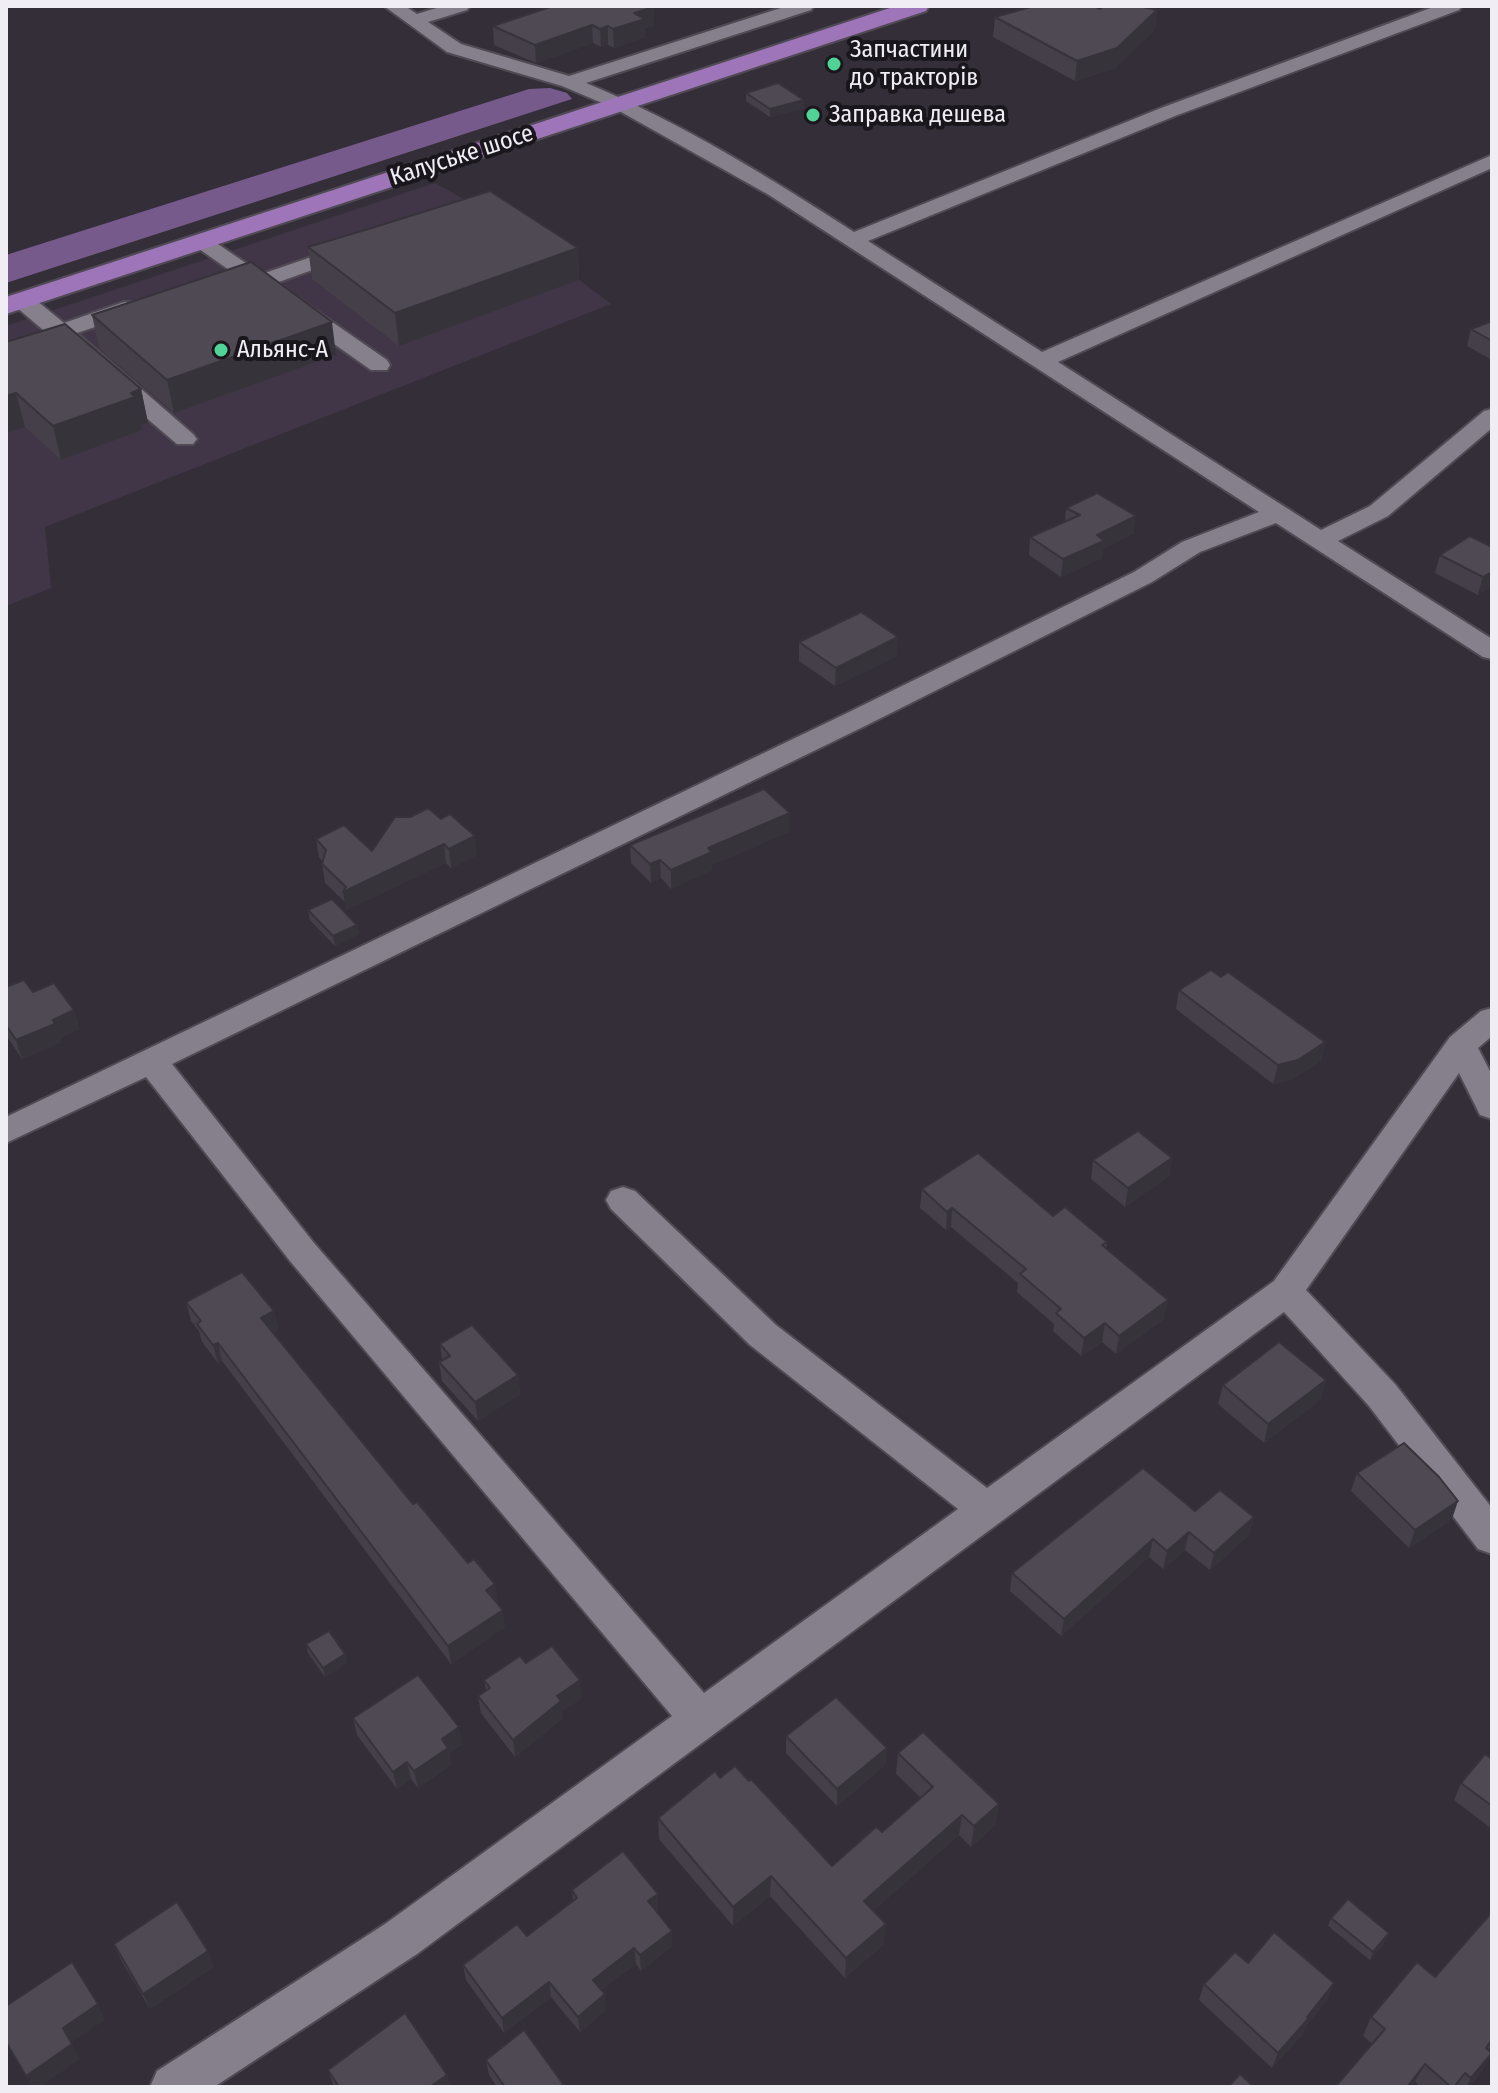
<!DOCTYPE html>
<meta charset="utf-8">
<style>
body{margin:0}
#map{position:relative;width:1498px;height:2093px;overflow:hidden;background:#342e39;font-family:"Fira Sans Condensed",sans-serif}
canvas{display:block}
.frame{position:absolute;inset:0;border:8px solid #f1edf4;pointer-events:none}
</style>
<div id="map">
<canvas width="1498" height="2093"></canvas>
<div class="frame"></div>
</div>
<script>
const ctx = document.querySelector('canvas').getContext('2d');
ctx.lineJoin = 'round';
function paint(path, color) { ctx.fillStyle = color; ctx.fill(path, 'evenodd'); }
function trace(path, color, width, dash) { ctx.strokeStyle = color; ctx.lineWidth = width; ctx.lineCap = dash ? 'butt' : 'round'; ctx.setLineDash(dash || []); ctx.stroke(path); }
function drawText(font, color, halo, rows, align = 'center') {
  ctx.font = font + ' "Fira Sans Condensed",sans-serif'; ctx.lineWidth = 8; ctx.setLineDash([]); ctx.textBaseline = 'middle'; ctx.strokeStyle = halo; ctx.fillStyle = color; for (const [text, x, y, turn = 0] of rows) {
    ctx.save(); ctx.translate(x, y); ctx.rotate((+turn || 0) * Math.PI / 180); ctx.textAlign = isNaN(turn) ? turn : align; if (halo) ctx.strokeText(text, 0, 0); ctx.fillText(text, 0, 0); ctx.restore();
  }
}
paint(new Path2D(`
 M435,183l66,37 110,84 -566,223 6,61 -45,18v-280z`), '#403647');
paint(new Path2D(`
 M550,88l17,5 5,6 -566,184v-28l523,-166z`), '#765a8b');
const minor = new Path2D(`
 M384,6h21l12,8 26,-8h27l-3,4 -39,12 33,22 108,32 218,-70h27l-3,4 -225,73c94,39 183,94 268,149l307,-124 275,-102h26l-3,4 -284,106 -307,125 174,111 450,-197v13l-434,194 263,168 49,-24 114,-95 8,-2v19l-104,88 -50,25 154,98v20l-9,-2 -207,-134 -76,29 -48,30 -287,144 -693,338 142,179 390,450 254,-184 -208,-164 -139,-136 -5,-9 5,-9 12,-4 12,4 141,134 211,163 287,-207 176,-244 31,-26 11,-3v28l-14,12 14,27v44l-12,-4 -21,-42 -153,217 89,94 97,124v46l-14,-5 -109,-143 -85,-94 -867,642 -203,133h-64l7,-16 228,-147 287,-208 -382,-455 -144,-184 -140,66v-26l839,-403 289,-142 48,-30 77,-30 -490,-317 -155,-87 -52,-22 -115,-34z
 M202,236l7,2 53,36 81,-28h14l4,4 -4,4 -81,29 111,77 3,5 -3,5h-16l-176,-124 -4,-4 4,-4z
 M23,294l8,2 33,27 60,-21h16l3,5 -3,5 -63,21 116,101 4,5 -4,5h-16l-162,-138 -3,-5z`);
const major = new Path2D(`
 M896,6h33l-3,5 -920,303v-17z`);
trace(minor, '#4f4a53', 4);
trace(major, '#4f4a53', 4);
paint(minor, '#867f8c');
paint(major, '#9d75b8');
paint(new Path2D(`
 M550,6h101l3,1v19l-9,2v9l-31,11 -6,-3 -7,2 -8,-4 -57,20 -42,-18 -1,-19 58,-19z
 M1100,9l57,1 -2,19 -40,39 -40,13 -82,-44 2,-20z
 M746,93l58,7v8l-34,9 -24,-16z
 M308,247l270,1 1,32 -180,66 -87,-67z
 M92,315l244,40 -162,58 -75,-65z
 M1492,321v39l-25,-14 4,-17z
 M6,342l135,47 7,34 -7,2 1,5 -81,30 -36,-33 -19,6z
 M1066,508l68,25 -31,16 -1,9 -41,19 -32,-22 1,-18 35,-15z
 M1492,547l-14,48 -43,-22 5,-18z
 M799,642l98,14 -62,30 -36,-25z
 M395,817l82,38 -26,13 -5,-5 -100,47 -1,-8 -20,-19 -3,-19 1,-2 -4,-5 -3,-18 56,12z
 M789,832l-77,33v5l-41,19 -10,-11 -10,5 -20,-20 -1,-18z
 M308,910l49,15 2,9 -24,12 -25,-26z
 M6,987l27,5 41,18 5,19 -19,9 1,4 -39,17 -16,-24z
 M1179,990l146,52 -4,19 -28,18 -20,5 -97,-75z
 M1172,1158l-3,18 -44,31 -34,-28 2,-19z
 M922,1189l185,53 -1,7 58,70 -48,35 -14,-12 -21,14 -28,-25 1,-7 -37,-32 1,-9 -67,-56 -5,3 -26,-22z
 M186,1302l88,9 4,18 -5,3 140,172 85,98 -1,1 8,24 -54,37 -229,-303 -4,2 -16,-21 -3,-11 -8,-10z
 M440,1344l78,31 2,19 -42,27 -36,-40 -3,-19 3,-2z
 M1223,1385l98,14 -57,44 -46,-39z
 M1357,1473l95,46 -43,29 -58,-57z
 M1195,1511l59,6 -5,18 -39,35 -25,-20 -22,19 -14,-12 -88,79 -51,-45 2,-18z
 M306,1644l39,10 2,9 -22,14 -17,-24z
 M484,1680l98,18 -20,13 1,7 -48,39 -34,-44 -3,-17 8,-5z
 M353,1718l109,26 -13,9 2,12 -33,23 -7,-9 -14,10 -40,-54z
 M786,1736l101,12 -2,17 -48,41 -51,-53z
 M898,1753l98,71 -25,23 -12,-12 -86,76 11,33 -39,34 -75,-82 -37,30 -74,-87 -1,-21 62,-40 29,3 83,85 50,-34 39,-34 -25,-24z
 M1492,1759v70l-38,-29 7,-17z
 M572,1890l86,4v16l-2,2 16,19v15l-31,25 -5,-7 -35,26 5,20 -26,22 -29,-35 -47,36 -38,-53 -3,-15 64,-29 46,-35z
 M1492,1912v133l-4,5 -6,21 -14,16h-47l-58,-51 8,-19 64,-40z
 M1331,1918l58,15 -3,8 -16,19 -42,-34z
 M114,1944l100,23 -64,42 -29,-49z
 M1248,1963l80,36 -23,28 -3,8 -30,33 -73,-68 5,-16z
 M486,2060l78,27h-67l-8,-12z
 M328,2070l119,5 2,12h-115z`), '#443f48');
paint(new Path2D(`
 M654,7v19l-9,2v9l-31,11 -1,-19 21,-16z
 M1157,10l-2,19 -40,39 -40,13 2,-20z
 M592,25l1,18 -57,20 -1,-18z
 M608,26v19l-7,2 -1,-18z
 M804,100v8l-34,9v-8z
 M578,248l1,32 -180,66 -4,-33z
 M332,322l4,33 -162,58 -7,-33z
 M141,389l7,34 -7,2 1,5 -81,30 -8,-34z
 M16,393l9,34 -19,6v-37z
 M1136,516l-2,17 -31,16 -1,9 -41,19 2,-18 34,-24z
 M1492,572v15l-14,8 5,-18z
 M898,637l-1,19 -62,30 1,-18z
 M790,813l-1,19 -77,33v5l-41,19v-19l37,-22z
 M475,836l2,19 -26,13 -2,-19z
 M444,844l2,19 -100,47 -3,-18z
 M660,860l1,18 -10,5 -1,-19z
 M357,925l2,9 -24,12 -2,-10z
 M74,1010l5,19 -19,9 1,4 -39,17 -6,-19 37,-20z
 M1325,1042l-4,19 -28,18 -20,5 5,-19z
 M1172,1158l-3,18 -44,31 3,-19z
 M952,1208l-1,19 -5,3 1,-18z
 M1168,1300l-4,19 -48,35 3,-18z
 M274,1311l4,18 -13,7 -4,-18z
 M1105,1323l-3,19 -21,14 3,-18z
 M218,1343l4,18 -4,2 -5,-18z
 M518,1375l2,19 -42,27 -3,-19z
 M1326,1380l-5,19 -57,44 4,-19z
 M1458,1501l-6,18 -43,29 6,-18z
 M1254,1517l-5,18 -39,35 4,-17z
 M1189,1532l-4,18 -22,19 4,-18z
 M1153,1539l-4,18 -88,79 3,-17z
 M495,1584l3,18 -9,6 -3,-18z
 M503,1610l2,17 -54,37 -3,-18z
 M345,1654l2,9 -22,14 -2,-9z
 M580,1680l2,18 -20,13 1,7 -48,39 -2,-17 44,-44z
 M459,1727l3,17 -13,9 2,12 -33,23 -4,-17 28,-32z
 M887,1748l-2,17 -48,41v-17z
 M407,1762l4,17 -14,10 -4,-17z
 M999,1804l-3,20 -25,23 3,-21z
 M962,1815l-3,20 -97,86 2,-20z
 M771,1876l-1,20 -37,30v-19z
 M658,1894v16l-9,7 -1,-16z
 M886,1924l-2,20 -39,34 1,-20z
 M672,1931v15l-31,25 -1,-16z
 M1389,1933l-3,8 -16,19 3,-8z
 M634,1948l2,16 -42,32 -1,-16z
 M208,1951l6,16 -64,42 -7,-15z
 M549,1982l2,15 -47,36 -2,-15z
 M1334,1983l-6,16 -23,28 -3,8 -30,33 6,-15z
 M605,1994l1,16 -26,22 -2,-15z
 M98,2004l7,16 -35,23 -7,-15z
 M72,2044l8,15 -40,28h-8l-6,-11z
 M1492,2053l-10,18 -14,16h-2l5,-9z
 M1425,2064l-13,23h-5z
 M447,2075l2,12h-19z`), '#37333b');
const building = new Path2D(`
 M553,6h98l3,1 -20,6 11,6 -32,10 -5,-3 -8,3 -8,-4 -57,20 -42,-19z
 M1034,6h60l6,3 4,-3h35l18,4 -40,38 -40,13 -82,-44z
 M778,83l26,17 -34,9 -24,-16z
 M490,191l88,57 -183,65 -87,-66 67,-20z
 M251,262l81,60 -165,58 -75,-65z
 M1492,321v20l-21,-12z
 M65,324l76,65 -10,4 4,4 -82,29 -37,-33 -10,3v-54z
 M1097,493l39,23 -39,19 7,6 -41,18 -33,-22 50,-22 -14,-7z
 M1470,536l22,11v25l-9,5 -43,-22z
 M861,612l37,25 -62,31 -37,-26z
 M764,789l26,24 -82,35 4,4 -41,18 -11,-10 -10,4 -20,-19z
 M428,808l13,11 9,-5 25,22 -26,13 -5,-5 -101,48 3,-5 -24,-23 4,-14 -10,-11 28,-14 28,26 23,-34h15z
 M332,899l25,26 -24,11 -25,-26z
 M1211,970l10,7 7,-5 97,70 -27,18 -20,5 -99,-75z
 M24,980l9,12 21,-9 20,27 -21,10 2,4 -39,16 -10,-15v-38z
 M1138,1131l34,27 -44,30 -35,-28z
 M978,1153l75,63 12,-9 42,35 -5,3 66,55 -49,36 -14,-13 -21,15 -28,-25 5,-4 -41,-35 6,-5 -74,-61 -5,4 -25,-23z
 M242,1272l32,39 -13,7 152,186 4,-2 51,61 6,-4 21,25 -9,6 17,20 -55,36 -230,-303 -5,2 -16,-21 4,-3 -15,-19z
 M472,1325l46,50 -43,27 -36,-40 11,-6 -10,-12z
 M1279,1342l47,38 -58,44 -45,-39z
 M1404,1443l35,34 19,24 -43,29 -58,-57z
 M1143,1468l52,43 25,-21 34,27 -40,36 -25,-21 -22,19 -14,-12 -89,80 -52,-46z
 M329,1631l16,23 -22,14 -17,-24z
 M552,1646l28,34 -23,16 4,5 -48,39 -35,-44 12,-8 -6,-8 36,-24 6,7z
 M418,1675l41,52 -17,12 6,9 -34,23 -7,-9 -14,10 -40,-54z
 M836,1697l51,51 -50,41 -51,-53z
 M923,1732l76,72 -25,22 -12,-11 -98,86 22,23 -40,34 -75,-82 -38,31 -75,-89 57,-47 5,7 15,-12 14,15 2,-2 81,87 44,-39 6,5 51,-45 -35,-34z
 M1485,1754l7,5v47l-31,-23z
 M623,1851l35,43 -10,7 24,30 -32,24 -6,-7 -41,32 12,14 -27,23 -29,-35 -47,36 -39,-53 54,-41 10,12 50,-38 -5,-8z
 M1348,1899l41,34 -16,19 -42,-34z
 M177,1902l31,49 -65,43 -29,-50z
 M1492,1912v128l-6,8 6,5 -21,25 -6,-5 -11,14h-3l-26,-23 -18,23h-72l50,-58 -14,-12 46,-55 18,15z
 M1274,1932l60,51 -27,34 1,2 -30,34 -74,-69 31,-32 13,11z
 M72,1962l26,42 -35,24 9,16 -46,32 -20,-34v-36z
 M405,2013l42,62 -17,12h-91l-11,-17z
 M524,2030l39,54 -4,3h-54l-19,-27z
 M1240,2074l14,13h-26z`);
paint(building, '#4f4954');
trace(building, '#37333b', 2);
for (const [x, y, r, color] of [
 [834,64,8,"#51d398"],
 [813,115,8,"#51d398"],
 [221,350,8,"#51d398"]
]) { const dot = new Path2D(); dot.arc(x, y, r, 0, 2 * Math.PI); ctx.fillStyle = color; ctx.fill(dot); trace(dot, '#1a171c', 3); }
drawText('24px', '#f1edf4', '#1a171c', [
 ["Запчастини",850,50],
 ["до тракторів",850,78],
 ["Заправка дешева",829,115],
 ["Альянс-А",237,350]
], 'left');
drawText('24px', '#f1edf4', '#1a171c', [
 ["Калуське шосе",462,156,-18]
]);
</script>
